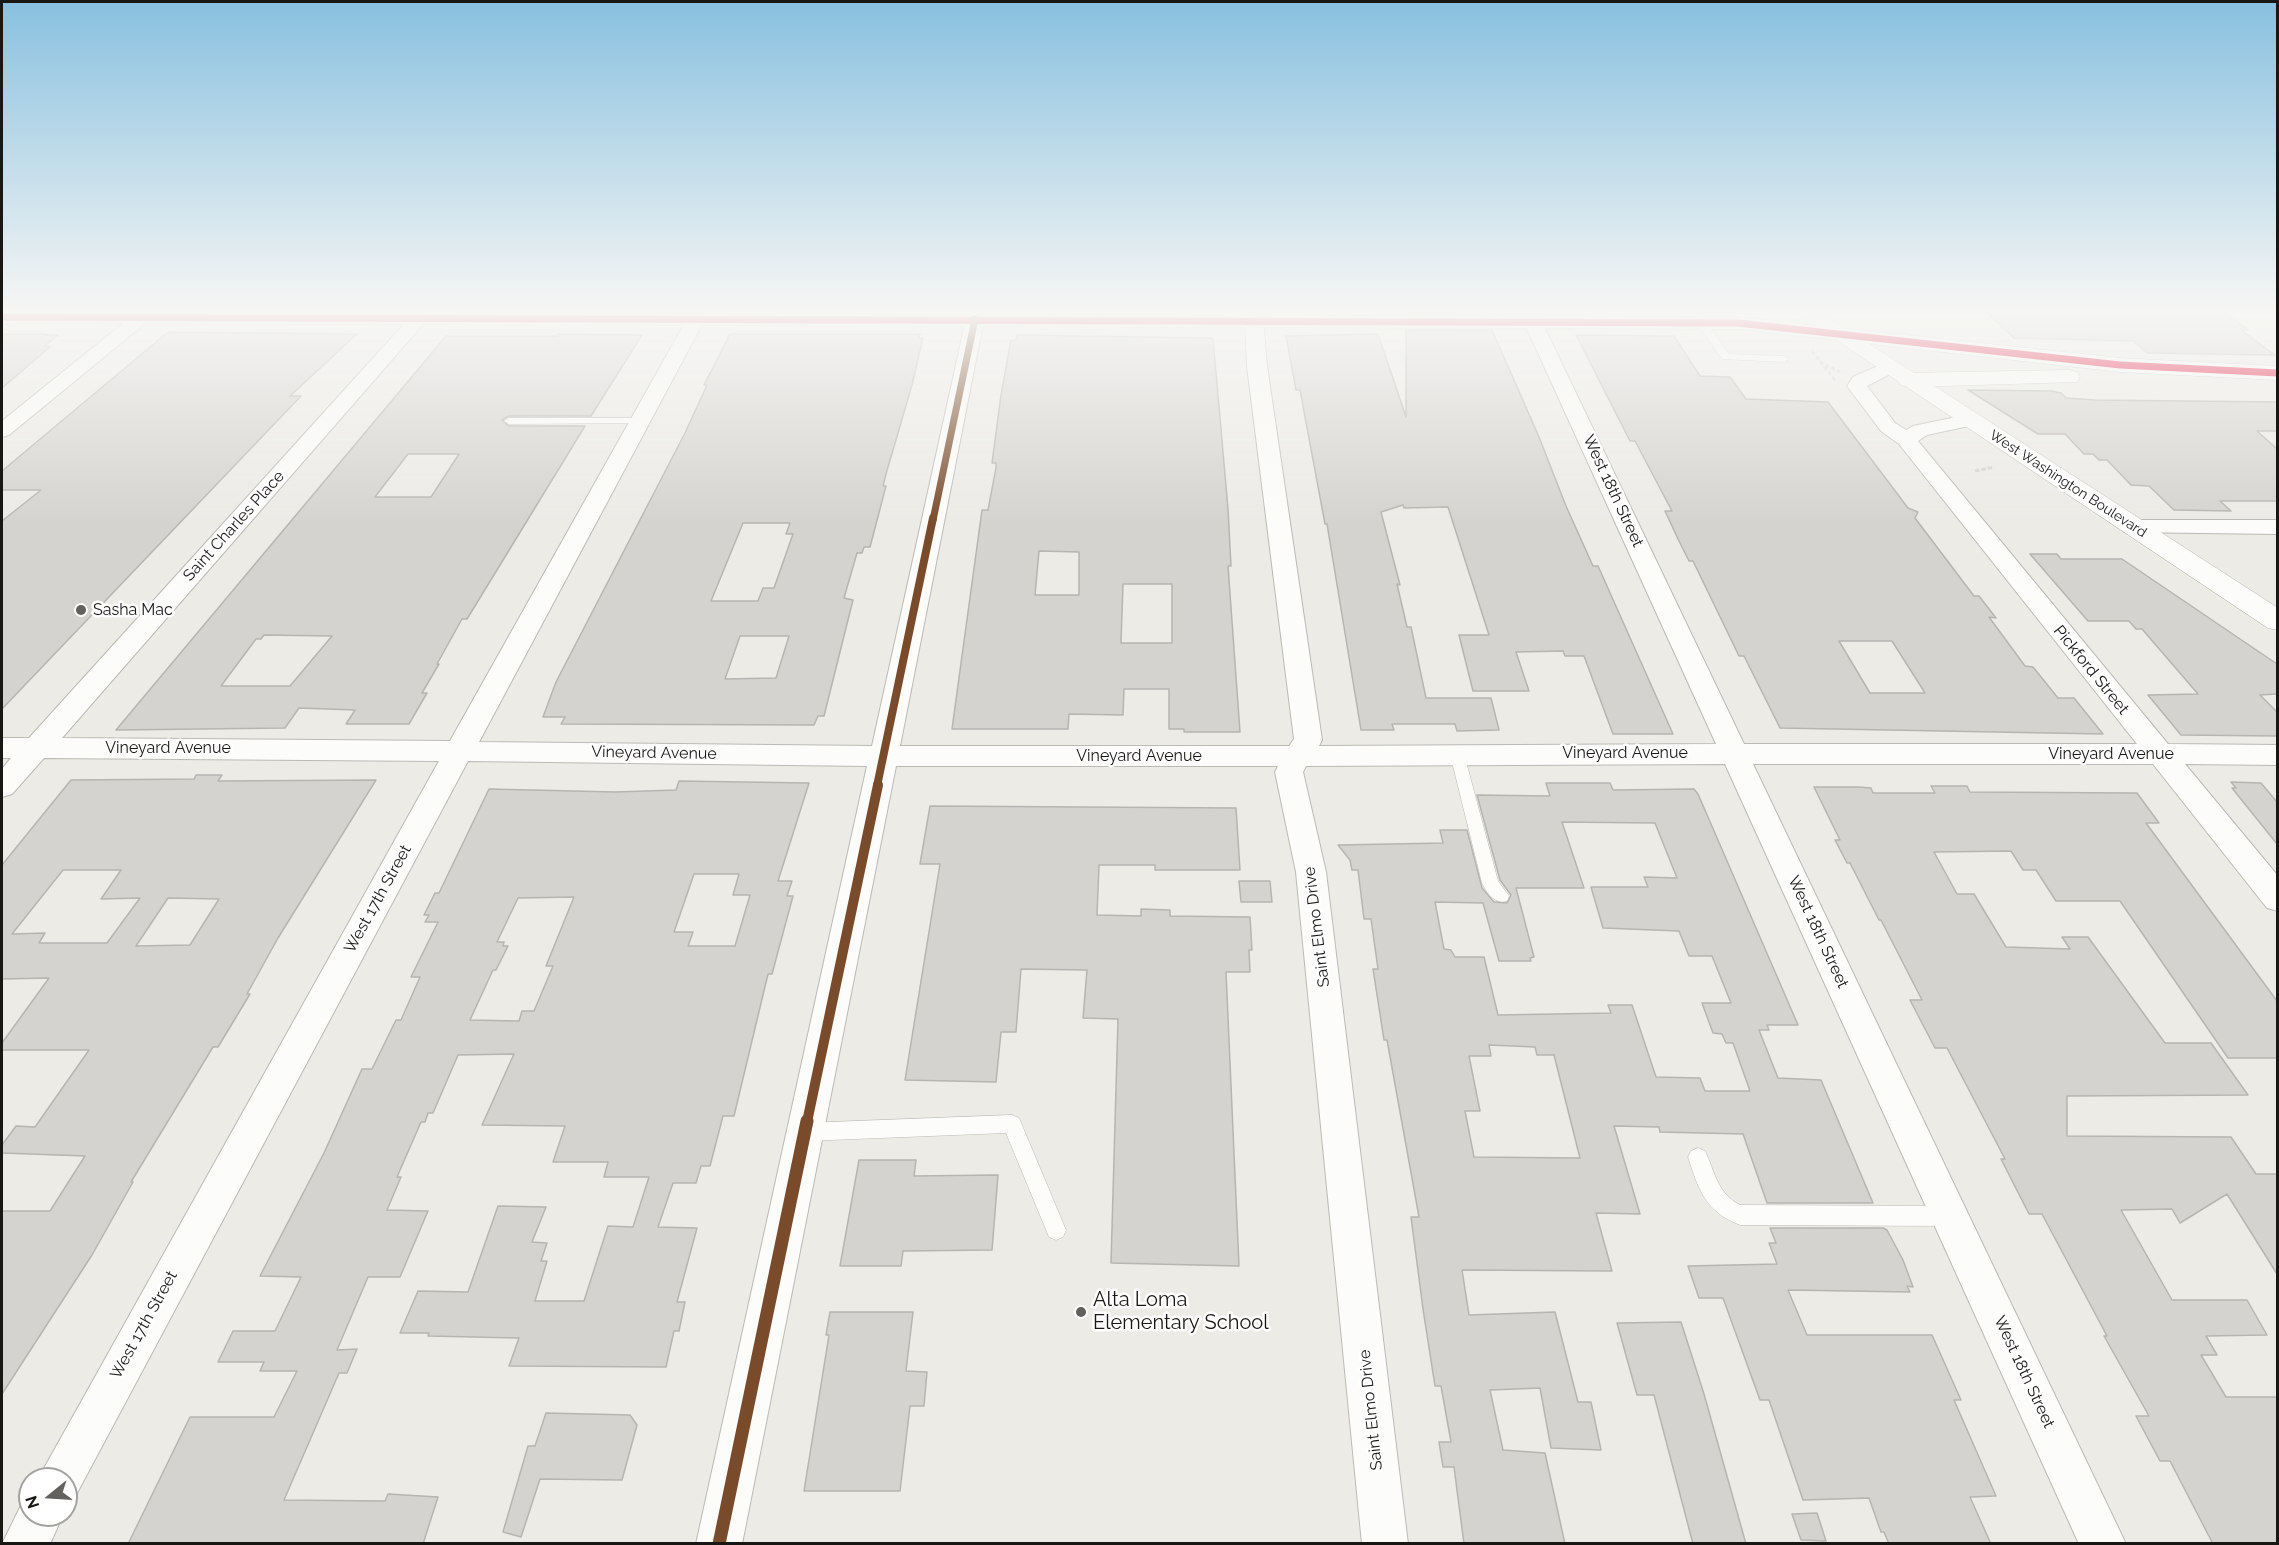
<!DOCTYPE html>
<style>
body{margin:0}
#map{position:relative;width:2279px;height:1545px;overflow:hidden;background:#ecebe6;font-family:Raleway,sans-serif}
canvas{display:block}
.frame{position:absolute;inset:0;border:3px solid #181713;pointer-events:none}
.north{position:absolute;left:18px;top:1467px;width:60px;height:60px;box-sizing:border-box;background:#fff;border:2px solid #a3a2a1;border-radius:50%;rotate:252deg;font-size:16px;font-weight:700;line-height:24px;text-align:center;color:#181713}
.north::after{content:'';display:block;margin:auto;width:21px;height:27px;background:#62615d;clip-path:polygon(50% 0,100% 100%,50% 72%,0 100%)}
</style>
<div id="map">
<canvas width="2279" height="1545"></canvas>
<div class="frame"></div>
<div class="north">N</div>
</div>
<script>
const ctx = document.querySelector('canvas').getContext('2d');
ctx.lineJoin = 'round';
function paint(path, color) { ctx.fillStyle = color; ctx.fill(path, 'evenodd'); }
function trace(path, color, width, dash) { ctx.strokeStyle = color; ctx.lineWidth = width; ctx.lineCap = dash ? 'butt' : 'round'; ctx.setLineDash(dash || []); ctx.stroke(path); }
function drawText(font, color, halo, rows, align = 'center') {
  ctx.font = font + ' Raleway,sans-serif'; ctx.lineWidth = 5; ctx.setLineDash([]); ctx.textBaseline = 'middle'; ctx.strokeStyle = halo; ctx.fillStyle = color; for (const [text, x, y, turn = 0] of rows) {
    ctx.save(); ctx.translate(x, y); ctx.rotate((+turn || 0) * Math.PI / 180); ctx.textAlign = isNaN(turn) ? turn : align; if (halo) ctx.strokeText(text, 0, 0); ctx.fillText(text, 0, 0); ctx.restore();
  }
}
const building = new Path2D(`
 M1406,307h76l3,7h-79z
 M1981,307h238l29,23h-7l34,25 -127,-2 -15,-12 -119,-3z
 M1406,330h86l47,107 27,69 27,60h5l75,168h-60l-29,-78h-19l-2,-5 -47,1 13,39h-56l-14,-56h30l-41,-128 -44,1 -1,-3 -22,7 19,73 -3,-1 10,43h4l15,71h65l8,32 -42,1 -2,-7h-63l2,6h-33l-34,-206h-2l-25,-134h-4l-10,-54 92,-2 28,83z
 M168,332l189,2 -67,62h11l-299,313v-188l39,-31h-39v-19z
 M2,334h44l-2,1h14l-13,11 5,1 -48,41z
 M559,334l83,1 -51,81h-82l-7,4 7,6h76l-118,193h-5l-25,45h2l-17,29h5l-18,31h-63l9,-14 -56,-2 -14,20 -169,2 330,-394h111zM408,454h51l-28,43h-56zM264,635l68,1 -42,50h-69l35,-47h5z
 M730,334h190l-1,4h4l-11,47 -26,89 -3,12h3l-16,61h-6l-2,6h-5l-13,45 9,2 -29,116h-6l-4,9 -253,-1 4,-7h-22l13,-35 129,-249 22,-48h-3zM743,523h47l-4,11h7l-19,54h-11l-5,13h-47zM740,636h49l-13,42 -51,1z
 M1017,335l196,3 15,171 3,57h-3l12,166h-56v-3h-15v-40h-45l-1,26 -54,-1 -1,15h-116l30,-219h6l8,-42v-5h-4l9,-68 10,-55h5zM1039,551l40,1v43h-44zM1123,584h49v59h-51z
 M1576,335l98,1 26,40 30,1 16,22 82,3 80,106 10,4 -3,6 59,78h5l17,22 -7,-1 36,49 8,1 25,31h16l29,36 -323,-6 -36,-72h-5l-46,-95h-4l-11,-22 -13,-28h7l-37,-70h-5zM1839,641h53l33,52h-55z
 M1968,390l84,1 9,2 5,5 29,2 182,2v29h-20l20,18v52h-57l11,10 -57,-1 -25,-24 -18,-1 -24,-25h-8l-6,-6h-9l-19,-20h-27z
 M2030,554h27l4,5h61l155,105v30l-17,1 17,17v24l-96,-1 -33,-40 50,-1 -56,-65h-6l-7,-8h-41z
 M196,775h26l-4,6 158,-1 -98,158 -31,56h3l-32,53h-5l-82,135h2l-41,73 -90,139v-183h48l35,-55 -83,-3v-8l14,-19 19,1 54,-77h-87v-7l47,-65 -47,1v-114l69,-85 123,-1zM63,870h58l-20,29 39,-1 -33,45h-68l6,-10 -33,1zM168,898l51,1 -29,46 -54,1z
 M679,781l130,2 -31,98h14l-5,15h6l-21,78h-4l-34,142h-11l-13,50h-9l-5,17h-23l-15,44 39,1 -20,74h8l-6,29h-5l-8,36 -157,-1 10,-28 -91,-2 1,-3h-29l18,-42 50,1 30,-86 48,1 -14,35 15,1 -6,18h6l-12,40h49l24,-75 25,1 16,-50h-45l4,-15h-55l12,-36 -83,-1 32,-71 -56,1 -25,58h-5l-3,9h-4l-24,55h4l-14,33 41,1 -28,66h-32l-31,73 20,-1 -10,24h-8l-55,127 101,1 3,-7 50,3 -15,47h-295l62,-127h84l23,-46h-37l4,-9h-46l15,-31h42l26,-54 -41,-1 64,-123 38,-84h10l24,-49h5l19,-43h-9l27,-55h-13l4,-7h-5l11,-22h4l50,-104 126,3 61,-2zM694,874h45l-6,21h17l-15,51h-47l5,-14h-19zM574,897l-28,69h7l-19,45h-12l-3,10 -49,-1 23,-50h3l12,-24h-5l1,-4h-7l21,-44z
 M2231,782l30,1 16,19v42l-45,-56h4z
 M1546,783h64l3,7 81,-1 4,5 100,231h-31l2,5h-10l19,48 43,2 52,123h-106l-24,-69 -83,-2 -1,-5 -45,-1 26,88 -44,-1 16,58 -150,-1 7,45 86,-3 23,90h13l10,48 -50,-2 -11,-60 -50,2 13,60 42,3 20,91h-101l-10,-77h-11l-4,-25h12l-10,-56h-6l-12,-77 -12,-92h8l-32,-177h-3l-11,-71h5l-7,-50h-7l-6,-49h-6l-2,-10 -12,-15 105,-2 -3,-13h27l15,58 12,14 13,1 4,-8 -11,-15 -23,-85 73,1zM1562,822l93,1 22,55 -33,-1 4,10h-57l12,41 76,3 10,25h23l19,47h-29l11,30 9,1 4,9h7l17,48h-45l-5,-13 -44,-1 -24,-72h-24l3,8 -113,2 -14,-58h-29l-4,-7 -7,-1 -9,-47 48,1 16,58h32l-1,-3 4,-1 -18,-69h68zM1489,1045l46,2 2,8h17l26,103 -106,-1 -9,-46h15l-11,-55h22z
 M1931,786h36l3,6 167,1 22,30h-13l131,178v57h-49l-108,-157h-64l-20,-31h-13l-12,-19 -77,1 23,42h17l32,53 64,2 -8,-12h26l77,106h46l37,52 -181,1v40l164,1 25,37h21v100l-50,-80 -47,29 -8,-14 -51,1 51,90h75l20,35 -61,1 11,19h-16l25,42h51v147h-64l-43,-83h-10l-24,-45h13l-45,-80h3l-65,-122h-13l-28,-55h4l-58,-111h-12l-25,-48h12l-41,-80h-2l-29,-57h-3l-12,-23h5l-26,-53h44l13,1 2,5h62z
 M930,806l306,2 4,62h-85v-5h-56l-2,50 44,1v-7l29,1v6l80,1 2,33h-3l1,22h-24l13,294 -128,-3 7,-244 -35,-1 4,-48 -66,-1 -5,63h-15l-5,50 -91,-2 35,-216h-20z
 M1239,881h31l2,21h-31z
 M859,1160h57l-2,16 84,-1 -6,75 -89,1 -2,15h-61z
 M1770,1228h113l4,2 16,30 10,27 -6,-1 3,6 -122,-2 19,45h125l29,65h-7l42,96 -26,1 21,47h-102l-5,-12h-3l-12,-34 -66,2 -34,-100h-9l-37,-102h-24l-11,-32 89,-2 -8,-21h7z
 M830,1312h83l-7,59 21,1 -3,34h-14l-10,85h-96l25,-156h-3z
 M1681,1322l23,72 42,150h-53l-39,-149h-17l-20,-72z
 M546,1413l84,2 7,10 -15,55 -82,-1 -19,58 -18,-5 25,-86h7z
 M1817,1513l9,28 -25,-1 -9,-26z`);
paint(building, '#d5d3cf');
trace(building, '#b6b5b1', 1.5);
const service = new Path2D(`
 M1016,307h10l-4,14 -8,-2z
 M1698,320h6l25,34 55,2 5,3 -5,3 -62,-3 -26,-37z
 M639,418l5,3 -1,2 -134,1 -5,-3 5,-3z
 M1457,749l7,5 34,127 11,15 -2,5c-12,4 -20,-8 -25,-18l-32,-129z
 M1012,1115l7,3 47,112 -3,7 -7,3 -7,-3 -43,-104 -201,8 -7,-3 -3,-6 3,-6 7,-3z
 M1698,1148l7,3c10,21 12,42 35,54l211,1 7,3 3,7 -3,7 -7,3 -211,-1c-35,-14 -41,-34 -52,-68l3,-6z`);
const minor = new Path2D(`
 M142,312l6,1 3,4 -3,4 -139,114 -7,2v-16l134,-108z
 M419,312l6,2 3,4 -3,4 -363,416 388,3 237,-422 9,-6 9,6 -226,423 393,4 94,-427 9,-6 9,6 -84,427h389l5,-7 -47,-373 -2,-46 9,-6 9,6 4,46 55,374 -3,6 397,-2 -193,-424 9,-6 9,6 203,424h393l-238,-300 -18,-13 -34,-45 6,-9 36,-16 10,6 -3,4 -29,15 28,37 11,7 7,-4 58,-12 7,2 3,4 -3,4 -51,11 -9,6 250,303 110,1v20l-93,-1 93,112v35l-11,-3 -114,-144h-400l373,780h-47l-354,-780 -419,2 -3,6 23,100 82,672h-46l-66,-672 -21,-100 3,-6h-382l-154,778h-46l171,-778 -399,-5 -392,734 -10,4v-20h-28l401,-718 -395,-3 -32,36 -10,3v-28l9,-11h-9v-20h27l384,-424z
 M2132,520h146v14l-154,-2 -4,-5 4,-5z
 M30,1497v18h33l-13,29h-48l22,-45z`);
const tertiary = new Path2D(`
 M2,311l1736,6 382,41 158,8v14l-158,-8 -382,-43 -1736,-6z
 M2069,370l8,2 3,5 -3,5 -168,5 -8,-2 -3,-5 3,-5 8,-2z`);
const secondary = new Path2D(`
 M1787,307h25l466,301v22l-10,-2z`);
trace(service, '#bcbab6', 1);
trace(minor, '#bcbab6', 2);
trace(tertiary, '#bcbab6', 1);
trace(secondary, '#bcbab6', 1);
trace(new Path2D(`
 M1812,351l23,29
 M1825,365l15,7
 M1975,471l19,-4`), '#d2d2d1', 3, [4.5, 2]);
paint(service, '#fcfcfb');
paint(minor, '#fcfcfb');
paint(tertiary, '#fcfcfb');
paint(secondary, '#fcfcfb');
trace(new Path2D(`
 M2,317l1736,6 382,42 158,8`), '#e4002b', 7);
trace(new Path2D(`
 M933,520l42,-201`), '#7a4b2a', 7);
trace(new Path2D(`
 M877,786l56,-268`), '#7a4b2a', 8);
trace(new Path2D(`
 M807,1122l71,-337`), '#7a4b2a', 10);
trace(new Path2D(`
 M719,1544l88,-423`), '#7a4b2a', 13);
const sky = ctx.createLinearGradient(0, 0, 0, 524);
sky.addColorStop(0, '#88c0df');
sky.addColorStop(0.59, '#f6f6f4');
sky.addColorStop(1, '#f6f6f400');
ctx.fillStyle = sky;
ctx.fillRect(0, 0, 2279, 524);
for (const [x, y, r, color] of [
 [81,610,6,"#62615d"],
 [1081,1312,6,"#62615d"]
]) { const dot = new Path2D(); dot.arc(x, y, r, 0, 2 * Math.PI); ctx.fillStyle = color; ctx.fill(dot); trace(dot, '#fff', 2); }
drawText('14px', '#181713', '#fff', [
 ["West Washington Boulevard",2068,484,33]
]);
drawText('16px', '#181713', '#fff', [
 ["West 18th Street",1613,491,65],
 ["Saint Charles Place",234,526,-48],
 ["Pickford Street",2091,670,51],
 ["Vineyard Avenue",168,748],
 ["Vineyard Avenue",654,753,1],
 ["Vineyard Avenue",1625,753],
 ["Vineyard Avenue",2111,754],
 ["Vineyard Avenue",1139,756],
 ["West 17th Street",378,899,-61],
 ["Saint Elmo Drive",1317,927,-97],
 ["West 18th Street",1818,932,65],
 ["West 17th Street",144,1325,-61],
 ["West 18th Street",2024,1372,65],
 ["Saint Elmo Drive",1371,1410,-96]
]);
drawText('16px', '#181713', '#fff', [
 ["Sasha Mac",93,610]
], 'left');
drawText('20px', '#181713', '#fff', [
 ["Alta Loma",1093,1300],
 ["Elementary School",1093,1323]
], 'left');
</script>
